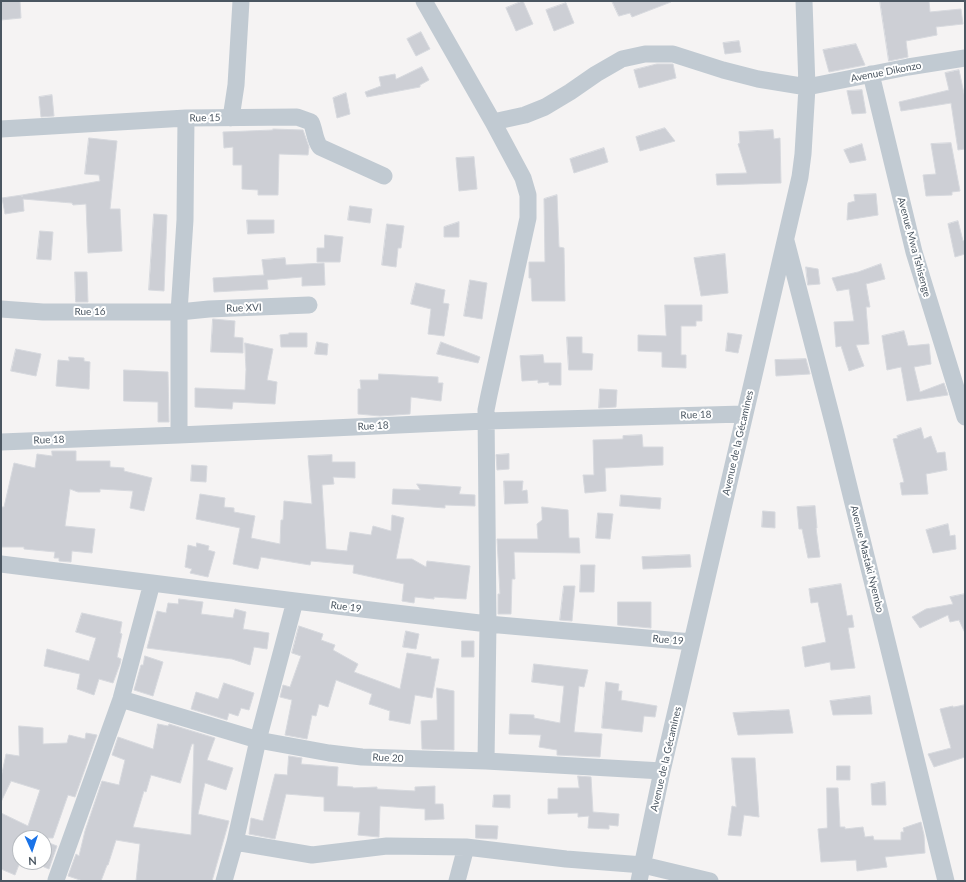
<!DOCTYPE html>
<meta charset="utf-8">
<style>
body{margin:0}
#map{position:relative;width:966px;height:882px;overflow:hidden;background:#f5f3f3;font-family:Lato,sans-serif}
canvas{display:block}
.frame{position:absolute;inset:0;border:2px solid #4a5661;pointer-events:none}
.north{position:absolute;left:12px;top:830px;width:40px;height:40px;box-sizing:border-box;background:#fff;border:1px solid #b7bbc0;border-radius:50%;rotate:177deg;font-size:11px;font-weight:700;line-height:16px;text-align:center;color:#4a5661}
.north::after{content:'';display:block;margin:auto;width:14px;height:18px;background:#1a73e8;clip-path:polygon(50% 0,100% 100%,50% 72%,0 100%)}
</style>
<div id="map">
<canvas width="966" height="882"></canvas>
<div class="frame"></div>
<div class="north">N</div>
</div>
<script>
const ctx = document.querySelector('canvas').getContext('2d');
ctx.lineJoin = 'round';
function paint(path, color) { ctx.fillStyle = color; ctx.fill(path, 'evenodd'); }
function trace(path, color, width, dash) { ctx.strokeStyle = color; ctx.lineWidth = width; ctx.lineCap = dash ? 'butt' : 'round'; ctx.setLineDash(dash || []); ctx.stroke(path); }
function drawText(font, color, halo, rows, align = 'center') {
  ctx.font = font + ' Lato,sans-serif'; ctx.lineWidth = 4; ctx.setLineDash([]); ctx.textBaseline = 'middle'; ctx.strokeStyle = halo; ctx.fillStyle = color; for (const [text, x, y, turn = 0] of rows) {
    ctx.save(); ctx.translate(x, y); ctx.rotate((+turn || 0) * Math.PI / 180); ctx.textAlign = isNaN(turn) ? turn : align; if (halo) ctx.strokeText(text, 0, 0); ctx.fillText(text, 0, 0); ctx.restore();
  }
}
const building = new Path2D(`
 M1,1h19l1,17 -20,2z
 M523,1l10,23 -17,7 -10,-23z
 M612,1h59v1l-39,15 -2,-4 -11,3z
 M880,1h49l1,11 31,-3 2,15 -27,3 1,8 -31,6 2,16 -19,4z
 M566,3l8,20 -20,8 -8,-21z
 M421,32l9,17 -14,7 -9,-17z
 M739,41l2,11 -16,2 -2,-11z
 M856,44l9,21 -36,7 -6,-22z
 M657,64h16l3,14 -37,10 -5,-18z
 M422,67l7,13 -9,5v2l-53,10 -2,-5 16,-6 -2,-9 16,-3 1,5z
 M959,70l6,28v51l-7,1 -7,-47 -50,8 -2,-9 50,-12 -4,-17z
 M862,90l4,23 -14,1 -5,-23z
 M346,93l4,21 -13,4 -4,-20z
 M52,95l2,21 -13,1 -2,-20z
 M665,128l10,13 -35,10 -4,-14z
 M273,129l30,1 6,17 -1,8 -29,-1 -1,41h-20v-5l-16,-1v-24h-9v-18l-9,1 -1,-16 50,-2z
 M773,130l1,9 6,-1 1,45 -64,2 -1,-11 31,-1 -9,-29 2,-1 -1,-11z
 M89,138l28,3 -7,68h10l2,42 -34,2 -2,-49 -13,1 -1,-2 -49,-4 1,12 -19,3 -3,-16 20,-3v2v-2l78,-14 -1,-6 -14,-1z
 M951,143l9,48 -8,1v3l-26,1 -3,-21 13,-1 -5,-30z
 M862,144l4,16 -16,3 -6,-13z
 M604,148l4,14 -34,11 -4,-14z
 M474,157l3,32 -18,2 -3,-33z
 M876,194l2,21 -31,5 1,-17 7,-2 -1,-6z
 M557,195l2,52 5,1 1,53h-33l-1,-23h-2v-16h16l-1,-63z
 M350,206l22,3 -2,14 -22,-3z
 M154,214l13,1 -3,76 -15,-1z
 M247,220h27v13l-26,1z
 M958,221l5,20 2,-1v14l-10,3 -7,-33z
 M459,222v15h-15v-10z
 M387,224l17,2 -3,22h-3l-2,19 -14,-2z
 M40,231l13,1 -2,28 -14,-1z
 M325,235l18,2 -3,25h-23v-14h7z
 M725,254l3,39 -27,3 -7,-38z
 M285,258l1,7 38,-2 1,22 -23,1v-9l-35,3 1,9 -54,3 -1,-14 51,-3 -2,-15z
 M881,264l4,15 -19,5 4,23h-4l3,37 -13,1 8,21 -15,5 -8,-25 -5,1 -2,-25 20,-1 -5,-32 -12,2 -5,-13 26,-6z
 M806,267l12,2 2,15 -12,1z
 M75,272h12l1,30h-12z
 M470,280l17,3 -5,36 -18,-3z
 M416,283l29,7 -2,13 6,1 -5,32 -16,-2 3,-25 -20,-5z
 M665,305h37v16h-6v5h-15v29h5v13l-24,-1v-15l-24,-1v-16l28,1z
 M213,319l22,2 -1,16 9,1v15l-32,-1z
 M904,331l4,15 21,-2 2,20 -17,3 6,25 24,-9 4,12 -41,6 -6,-34 -14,3 -5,-34z
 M289,333h18v14h-26l-1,-12 9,-1z
 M728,333l14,2 -4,18 -12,-2z
 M567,337h15v16l11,1 -1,16h-23z
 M317,342l11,2 -1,11 -12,-1z
 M441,342l39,15 -2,6 -41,-9z
 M245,343l28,6 -6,31 10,2 -2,22 -42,-2 -1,7 -37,-2v-19l50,2 1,-20z
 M16,349l25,5 -5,22 -25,-5z
 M543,355l1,8h17v22h-12v-3l-11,1v-3l-16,1 -2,-25z
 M69,357l15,1v3l6,1 -1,27 -33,-3 2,-26 11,1z
 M806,359l4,15 -34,2 -1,-16z
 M124,370l44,2 1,50h-11v-20l-34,-1z
 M379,374l59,3v6h5l-2,18 -30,-4 -1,17 -30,2 -22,-2v-25h3l-1,-9h18z
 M600,389l17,1 -1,17 -17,1z
 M921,428l3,11 7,-3 6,17 8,-1 2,18 -21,4 2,20 -26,1 -2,-12 4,-1 -11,-43 5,-1 -1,-2z
 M642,435l1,12h20v18l-58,3 1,23 -21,2 -2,-18h11l-1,-35 30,-1v-3z
 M52,451h24v10h34v6l14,1v3l28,7 -8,33 -14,-3 3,-17 -33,-2v3h-22l-8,-3 -5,37 30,3 -3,24 -20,-2 -1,11 -12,-1v-3h-5l1,-6 -31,-3v-2h-23v-40h3l10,-44 21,5 2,-14 15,2z
 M509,454v15l-12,1 -1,-15z
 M332,455v7h23v16l-22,-1 1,7 -12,1 4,64 21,2 3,-19 21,3 2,-9 18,5 1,-16 12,3 -8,41h16l14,8 1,-6 43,5 -4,33 -32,-2v2l-19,-2 -1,6 -12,-2 2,-17 -51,-11 1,-8 -43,-4 -1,4 -49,-8 -3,12 -25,-5 7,-36 -44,-9 4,-25 25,4 -1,9 10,1v4l21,4 -4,22 29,6 1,-24h2l1,-19 28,3 -4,-48z
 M192,465l15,1 -1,16 -15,-1z
 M504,481h19l-1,10 5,-1 1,13 -23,1z
 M417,484l44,3 -2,7 16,1v11l-30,-1v3l-53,-4 1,-15 27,1z
 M621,495l40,3 -1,11 -40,-3z
 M815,506l2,22h-1l4,29 -12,1 -6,-29h-3l-2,-22z
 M542,507l26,3 1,28h10l1,15 -66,-1 1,27h-3l-1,35h-13v-20h2l-3,-55h41l-1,-15 5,-4z
 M763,511l12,1v16l-13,-1z
 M598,513l15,1 -3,25 -14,-1z
 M948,524l2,12 5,-1 1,14 -23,4 -7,-23z
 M197,543l12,3 -1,4 7,2 -7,25 -18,-4 2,-4 -7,-2 3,-22 8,2z
 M690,555l1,12 -48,2 -1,-12z
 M581,565h14l-1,27h-14z
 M841,584l6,32 5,-1 2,12 -6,1 7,40 -24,2 -1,-8 -25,5 -3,-20 24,-5 -8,-40 -7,1 -2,-14z
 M564,586h11l-3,35 -12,-1z
 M965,594v39l-6,-13 -9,2 -2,-7 -28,13 -8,-11 14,-8 27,-5 -3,-7z
 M179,599l24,3 -2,12 32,4 2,-9 11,3 -3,17 26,4 -2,16 -13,-2 -4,18 -18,-6 -85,-11 10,-37 9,2 2,-10 10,1z
 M618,602h33v26l-33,-3z
 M82,613l40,9 -2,11 2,1 -5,23 4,2 -1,5 -7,19 -14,-4 -5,16 -17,-6 3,-15 -36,-8 3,-17 42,12 7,-23 -20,-6z
 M299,626l24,8 -2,6 14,5 -2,5 25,14 -4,8 46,17 7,-36 24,4v2h8l-7,39 -17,-3 -5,29 -21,-4 1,-9 -21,-7 3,-10 -36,-14 -8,27 -9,-3 -3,12 -4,-1 -5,24 -22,-4 7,-35 -12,-3 3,-12 7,2 11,-31 -9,-3z
 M406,631l13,3 -3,15 -13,-2z
 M462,641h12v16h-12z
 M145,656l18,6 -10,34 -19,-6 7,-25h2z
 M534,664l54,6 -4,17 -5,-1 -5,46 28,2 -2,23 -43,-2v-5l-18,-3 2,-12 -32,-1 1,-20 24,1v3l26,5 4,-37 -32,-4z
 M606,682l13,2 -1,7h4l-1,9 36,6 -2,11 -11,-1 -2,16 -40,-4z
 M224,683l30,10 -5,17 -8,-2 -3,8 -9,-3 -2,7 -36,-11 5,-17 22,7z
 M437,688l17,3v59l-32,-1 -1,-28 16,-1z
 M870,696l2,18 -39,1 -3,-14z
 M965,705v52l-31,10 -6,-13 23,-6 -11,-39 13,-3v1z
 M789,710l4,23 -55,2 -5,-22z
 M158,724l10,2 1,-2 46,14 -8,22 26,8 -7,22 -21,-7 -7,31 31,7 -17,60h-76l4,-37 -24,-4 -8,25h-1l-6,16h-18l-15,-5 8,-22 3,2 6,-25 17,-50 17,4 6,-25 -13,-5 6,-18 35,12zM192,744h2l-3,91 -58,-8 11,-36 2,1 5,-17 29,8z
 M19,726l24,2v16l24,-1 2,-8 16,4 1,-6 11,2 -22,62 -7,-2 -15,43h-33v24l-5,13 -14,-6v-56l27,13 12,-36 -29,-9 -10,21v-24l5,-24 13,2z
 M289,756l13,2 -1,6 37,3 -1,19 16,1v1l24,-1v2l38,2v-4l20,-1v18h8l1,15 -19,1v-11l-45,-3 -1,31 -21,-2 2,-23 -36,-1v-14l-38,-3 -11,45 -26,-5 2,-16 12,3 12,-47 12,1z
 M732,758h23l4,59 -15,-2 -3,21 -13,-1 4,-29 4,1z
 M837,766h13v14h-13z
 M578,776l13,1 2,35 26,2 -1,12 -9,-1v4l-21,-1 1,-12 -11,1v-4l-30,1v-15h10v-11h21z
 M885,782l1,23h-14l-1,-21z
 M827,788h11l2,39h5v2l18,-2 2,10 8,-1 1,4h27v-8h3l-1,-4 18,-6 3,13 1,18 -40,4 2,10 -30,4 -1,-11 -35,2 -3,-33 9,-1z
 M494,795h16v13l-17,-1z
 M476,825l22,1 -1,13 -21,-1z
 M44,841l13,5 -8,23 -5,-2z`);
paint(building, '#cdcfd5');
trace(building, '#d7d9de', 1);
trace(new Path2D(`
 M424,1l69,121 30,56 5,17v23l-39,177 -3,15 2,214 -2,137
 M871,74l43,178 51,165
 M231,118l5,-33 5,-84
 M493,122l32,-7 20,-8 25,-15 26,-18 26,-15 23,-5h28l50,16 35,9 49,8 101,-20 57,-9
 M1,129l185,-11 111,-1 14,5c4,8 3,17 9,25l64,29
 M786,241l49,189 111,451
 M1,309l42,3h136l30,-3 100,-4
 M179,435v-123l6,-92 1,-102
 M1,442l178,-7 307,-14 258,-7
 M1,564l294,37 193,23 204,18
 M121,699l137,41 71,13 33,4 124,4 176,10
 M235,842l77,13 75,-9 79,1 100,12 77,6 67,16
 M56,880l65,-181 31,-116
 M224,881l11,-39 23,-102 37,-139
 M457,881l9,-34
 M639,881l23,-110 138,-594 3,-23 4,-67 -3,-86`), '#c1cad2', 17);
drawText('10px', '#4a5661', '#fff', [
 ["Avenue Dikonzo",886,72,-11],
 ["Rue 15",205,118,-1],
 ["Avenue Mwa Tshisenge",914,247,75],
 ["Rue XVI",244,308,-2],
 ["Rue 16",90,312],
 ["Rue 18",696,415,-2],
 ["Rue 18",373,426,-3],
 ["Rue 18",49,440,-2],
 ["Avenue de la Gécamines",738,443,-77],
 ["Avenue Mastaki Nyembo",867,559,76],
 ["Rue 19",346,607,7],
 ["Rue 19",668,640,5],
 ["Rue 20",388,758,3],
 ["Avenue de la Gécamines",666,759,-77]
]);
</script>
